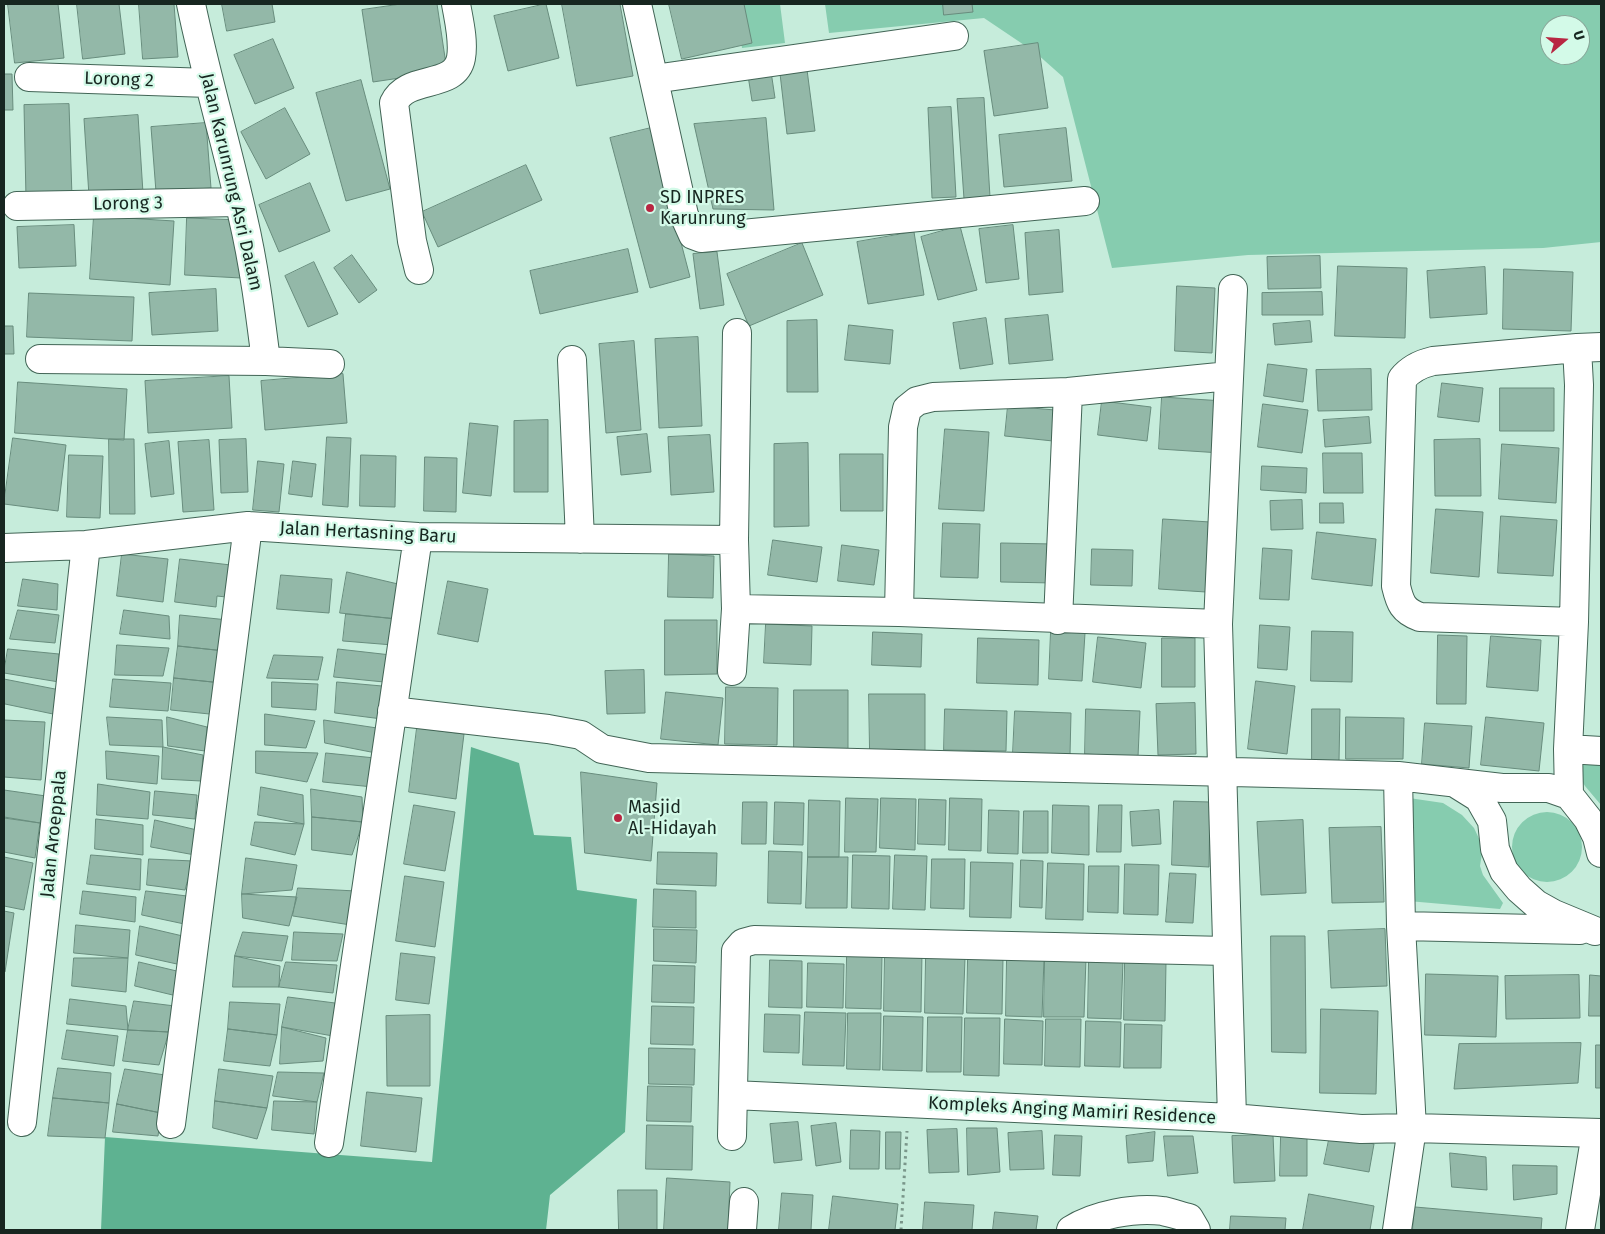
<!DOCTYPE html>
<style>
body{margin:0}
#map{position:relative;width:1605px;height:1234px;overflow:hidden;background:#c6ecdb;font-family:"Fira Sans",sans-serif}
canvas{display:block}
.frame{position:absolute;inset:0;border:5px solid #172620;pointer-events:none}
.north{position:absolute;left:1540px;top:15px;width:50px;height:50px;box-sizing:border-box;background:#d3fae8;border:1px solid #88a598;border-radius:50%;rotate:72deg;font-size:14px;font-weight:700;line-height:20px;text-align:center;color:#172620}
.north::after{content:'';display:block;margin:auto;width:18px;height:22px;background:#b82642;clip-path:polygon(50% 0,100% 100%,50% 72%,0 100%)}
</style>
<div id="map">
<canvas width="1605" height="1234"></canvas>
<div class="frame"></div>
<div class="north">U</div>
</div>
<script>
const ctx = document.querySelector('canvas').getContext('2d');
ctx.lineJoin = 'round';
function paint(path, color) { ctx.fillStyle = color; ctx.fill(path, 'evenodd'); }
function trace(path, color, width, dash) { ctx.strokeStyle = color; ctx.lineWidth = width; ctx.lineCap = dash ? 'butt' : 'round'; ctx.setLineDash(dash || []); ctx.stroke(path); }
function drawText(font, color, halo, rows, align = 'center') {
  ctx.font = font + ' "Fira Sans",sans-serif'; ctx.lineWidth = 4.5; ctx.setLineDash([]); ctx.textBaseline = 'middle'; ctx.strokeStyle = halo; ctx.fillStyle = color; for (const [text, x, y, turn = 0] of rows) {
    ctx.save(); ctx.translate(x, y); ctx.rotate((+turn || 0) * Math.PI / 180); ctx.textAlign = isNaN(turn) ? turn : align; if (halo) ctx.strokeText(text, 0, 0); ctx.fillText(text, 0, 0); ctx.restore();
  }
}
paint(new Path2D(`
 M735,4h45l5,39 -43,5z
 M825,4h776v238l-58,6 -295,7 -136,13 -49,-191 -27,-24 -52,-35 -155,15zM1550,25h30v30h-30z
 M1582,756l19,2v47l-16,-19 -9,-15z
 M1409,798l34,5 19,12 12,13 9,19 -3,19 3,9 20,28 -3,6 -92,-8z
 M1512 847a35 35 0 1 1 70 0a35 35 0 1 1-70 0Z`), '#86ccaf');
paint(new Path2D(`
 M471,747l48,16 15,72 37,2 6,53 60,9 -12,233 -75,63 -4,35h-445l4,-93 327,25z`), '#5eb291');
const building = new Path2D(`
 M8,4h50l6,54 -49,5z
 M77,4h42l6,50 -42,5z
 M139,4h35l4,53 -35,2z
 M222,4h50l3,18 -48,9z
 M401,4h36l10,67 -74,11 -11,-72z
 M546,4l13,54 -51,13 -14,-55z
 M562,4h58l13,72 -56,10z
 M669,4h75l8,39 -70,16z
 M943,4h29l1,8 -29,3z
 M273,39l21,49 -39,16 -21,-49z
 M1038,43l10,65 -54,8 -10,-65z
 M806,62l9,69 -28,3 -8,-69z
 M770,65l5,33 -23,3 -5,-32z
 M4,74h8l1,36h-9z
 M361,80l29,109 -44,12 -30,-108z
 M984,98l6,99 -26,2 -7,-100z
 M69,104l3,93 -46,1 -2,-93z
 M951,107l5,90 -24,1 -4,-90z
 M285,108l25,46 -44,25 -25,-47z
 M138,115l5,78 -54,3 -5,-77z
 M766,118l8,92 -61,-1 -19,-85z
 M206,123l5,65 -55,4 -5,-65z
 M651,128l39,149 -40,11 -40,-150z
 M1066,128l6,53 -68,6 -5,-52z
 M526,165l16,35 -104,47 -16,-35z
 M310,183l20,48 -51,21 -20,-47z
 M94,216l80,5 -4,64 -80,-6z
 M187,218l55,2 -1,58 -56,-3z
 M74,225l2,41 -57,2 -2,-41z
 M1013,225l6,54 -33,4 -7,-54z
 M960,226l17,64 -39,10 -17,-63z
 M1059,230l4,62 -34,3 -4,-62z
 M914,232l10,63 -56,9 -11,-62z
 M802,243l21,52 -74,31 -22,-52z
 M628,249l10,43 -98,22 -10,-43z
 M717,252l7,53 -24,4 -7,-55z
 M352,255l25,35 -18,13 -25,-35z
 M1320,256l1,32 -53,1 -1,-32z
 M314,262l24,52 -30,13 -23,-51z
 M1338,266l69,2 -2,70 -70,-2z
 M1485,267l2,47 -57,4 -3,-47z
 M1504,269l69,3 -2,59 -68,-2z
 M1177,286l38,2 -3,65 -37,-2z
 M216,289l2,42 -66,4 -3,-42z
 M1322,292l1,23h-61v-22z
 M29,293l105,4 -2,44 -105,-4z
 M1048,315l5,45 -44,4 -4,-45z
 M986,318l7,46 -33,5 -7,-46z
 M817,320l1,72h-31v-71z
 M1310,321l2,21 -37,3 -2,-21z
 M849,325l44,5 -3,34 -45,-4z
 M4,326h9l1,28h-10z
 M698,337l4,89 -43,2 -4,-89z
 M634,341l7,89 -35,3 -7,-89z
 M1268,364l39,5 -4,33 -39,-6z
 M1371,369l1,41 -54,1 -2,-41z
 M343,374l4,49 -82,7 -4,-49z
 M229,376l3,52 -84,5 -3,-52z
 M18,382l109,7 -3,51 -109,-7z
 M1442,383l41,5 -4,34 -41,-5z
 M1500,388h54v43h-54z
 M1162,397l62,4 -3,52 -62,-4z
 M1102,401l49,6 -4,34 -49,-6z
 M1263,404l45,6 -6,43 -44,-6z
 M1008,406l47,4 -2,31 -48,-5z
 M1369,417l2,26 -46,4 -2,-27z
 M548,420v72h-34v-71z
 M470,423l28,3 -7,70 -28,-3z
 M945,429l44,3 -5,79 -45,-2z
 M647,434l4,38 -30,3 -4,-38z
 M710,435l4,57 -43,3 -3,-58z
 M327,437l24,1 -3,69 -25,-2z
 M13,438l53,7 -8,66 -54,-7z
 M109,439h25l1,75h-25z
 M246,439l2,53 -27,1 -2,-53z
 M1480,439l1,57h-46l-1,-56z
 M209,440l5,70 -31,2 -5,-70z
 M169,441l5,53 -23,3 -6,-53z
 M808,443l1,83 -35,1v-83z
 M1502,444l57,4 -3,55 -57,-4z
 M1323,453h39l1,40h-39z
 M840,454h43v57h-42z
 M69,455l34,1 -3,62 -33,-1z
 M361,455l35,1 -1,51 -35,-1z
 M425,457l32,1 -1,54 -32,-1z
 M258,461l26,3 -5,48 -26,-2z
 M293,461l23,3 -4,33 -23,-3z
 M1262,466l45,2 -1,25 -45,-3z
 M1302,500l1,29 -32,1 -1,-29z
 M1320,503h23l1,20h-24z
 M1436,509l47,3 -4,65 -48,-4z
 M1501,516l56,4 -4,56 -55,-3z
 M1163,519l47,3 -4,70 -47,-3z
 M943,523l37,1 -2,54 -37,-1z
 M1317,532l59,7 -4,47 -60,-7z
 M773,540l49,7 -5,35 -49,-7z
 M1001,543l53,1v39l-53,-1z
 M842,545l37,5 -5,35 -36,-4z
 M1263,548l29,2 -3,50 -29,-1z
 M1092,549l41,1 -1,36 -41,-1z
 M122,554l46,5 -5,43 -46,-6z
 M669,554l45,2 -1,42 -45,-1z
 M180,559l59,7 -4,32 -18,-2 -1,11 -41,-5z
 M347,572l51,12 -1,35 -57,-6z
 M281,575l51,4 -3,34 -52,-4z
 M23,579l35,5 -1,26 -39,-4z
 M448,581l40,8 -10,53 -40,-8z
 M18,610l41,5 -4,28 -45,-4z
 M124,610l45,6 1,23 -50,-5z
 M346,614l51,5 -4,26 -50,-4z
 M180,615l48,5 -3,31 -47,-5z
 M665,620h52v54l-52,1z
 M766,624l46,2 -1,39 -47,-2z
 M1260,625l30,2 -3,43 -29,-2z
 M1051,631l34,2 -3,48 -33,-2z
 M1312,631l41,1 -1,50 -41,-1z
 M873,632l49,2 -1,33 -49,-2z
 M1438,635l29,1 -1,68h-29z
 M1491,636l50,4 -3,51 -51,-4z
 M1098,637l48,6 -5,45 -48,-6z
 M978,638l61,2 -1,45 -61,-2z
 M1162,638h33v49h-33z
 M117,645l52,3 -6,28 -48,-1z
 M178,646l47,5 -3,32 -48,-5z
 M8,649l51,5v28l-55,-9z
 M338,649l53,6 -7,27 -50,-5z
 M274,655l49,2 -5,23 -51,-2z
 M644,670l1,43 -38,1 -2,-43z
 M174,678l48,5 -3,32 -48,-5z
 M4,679l56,11 -7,24 -48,-10z
 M113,679l58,4 -3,28 -58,-4z
 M1256,681l39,5 -8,68 -39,-5z
 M272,682l46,2 -2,26 -44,-3z
 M337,682l45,4v33l-47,-6z
 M726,687l52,1 -1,57 -52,-1z
 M794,690h54v59h-54z
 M666,692l57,6 -5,47 -57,-6z
 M869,694h56v58h-55z
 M1195,703l1,51 -38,1 -2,-51z
 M945,709l62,2 -1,40 -62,-1z
 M1086,709l54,2 -2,46 -53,-3z
 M1312,709h28l-1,52h-27z
 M1015,711l56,2 -1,42 -57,-2z
 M265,714l50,7 -9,27 -41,-3z
 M107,717l55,3 1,27 -53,-2z
 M167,717l40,10 -2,24 -37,-5z
 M1346,717l58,1 -1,41h-57z
 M1486,717l58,6 -5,48 -58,-6z
 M4,720l41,2 -4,58 -37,-3z
 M324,720l53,8 -1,25 -51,-10z
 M1425,723l47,3 -3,42 -47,-4z
 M417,728l47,6 -8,65 -47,-7z
 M163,747l40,8 -2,26 -39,-2z
 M106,751l53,5 -2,28 -50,-5z
 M256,751l62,2 -11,29 -51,-9z
 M326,753l49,5 -2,29 -50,-5z
 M581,772l76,11 -6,78 -66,-8z
 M98,784l52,8 -2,27 -51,-4z
 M261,787l42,8 1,29 -46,-9z
 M311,789l51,8 1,25 -51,-5z
 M4,790l42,6 -6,27 -36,-6z
 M155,791l42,4 -2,24 -42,-4z
 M846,798l32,1 -2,53h-31z
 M881,798l35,1 -1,51 -35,-2z
 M950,798l32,1 -1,52 -32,-1z
 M919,799l27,1 -1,45 -27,-1z
 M809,800l31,1 -1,56h-31z
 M1174,801l36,1 -1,65 -37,-2z
 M743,802h24l-1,42h-24z
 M775,802l29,1 -1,42 -29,-1z
 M414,805l41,7 -10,59 -41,-7z
 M1053,805l36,1v49l-37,-2z
 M1099,805h23l-1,47h-24z
 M989,810l30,1 -1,43 -30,-1z
 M1159,810l2,34 -29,2 -2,-34z
 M1024,811h24v42h-25z
 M312,817l51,5 -11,33 -40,-5z
 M4,818l36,5 -5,35 -31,-6z
 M96,819l47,6v30l-48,-6z
 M155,820l42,10 -2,25 -44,-8z
 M1303,820l3,73 -45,2 -4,-73z
 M255,822l49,2 -9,31 -44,-10z
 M1381,827l3,75 -52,1 -3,-75z
 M769,851l33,1 -1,52 -33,-1z
 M658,852l59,1 -1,33 -59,-2z
 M91,855l50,4 -1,31 -53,-6z
 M853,855l37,1 -1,53 -37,-1z
 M895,855l32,1 -2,54 -32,-1z
 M4,857l29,6 -9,47 -20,-4z
 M808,857h40l-1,51h-41z
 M246,858l51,7 -5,25 -50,4z
 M149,859l44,2 -8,29 -38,-5z
 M932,859h33l-1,50 -33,-1z
 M1021,860l22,1 -1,47 -22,-1z
 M971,862l42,1 -2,55 -41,-1z
 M1048,863l36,1 -1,56 -37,-1z
 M1125,864l34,1 -1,50 -34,-1z
 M1089,866h30l-1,47 -30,-1z
 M1170,873l26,1 -3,49 -27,-1z
 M405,876l39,6 -9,65 -39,-6z
 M298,888l58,3 1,35 -64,-10z
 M654,889l42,2v37l-43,-1z
 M83,891l53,6 -1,25 -55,-8z
 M146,891l41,5 2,29 -47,-10z
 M242,894l55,3 -8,29 -46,-8z
 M4,911l10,2 -9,59h-1z
 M76,925l54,5 -2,28 -54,-5z
 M140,926l47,11 -1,29 -50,-11z
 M654,929l43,1 -1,33 -42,-2z
 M1385,929l2,57 -56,2 -3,-57z
 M243,932l45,4 -6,25 -47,-5z
 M294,932l49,2 -6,27 -45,-1z
 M1271,936h34l1,117 -34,-1z
 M885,952l37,1 -1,59 -37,-1z
 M401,953l34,4 -6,47 -33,-4z
 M847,955l35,1 -1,53 -35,-1z
 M235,956l45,10 -1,21h-46z
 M926,957l39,1 -2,56 -38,-1z
 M968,957l35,1 -1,56 -35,-1z
 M1007,957l37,1 -2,59 -36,-1z
 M1045,957l41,1 -2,59h-40z
 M74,958h54l-2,34 -54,-6z
 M1089,958l34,2 -2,59 -33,-1z
 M770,960l32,1v47l-33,-1z
 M1125,961l41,1 -1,59 -41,-1z
 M139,962l46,11 -4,24 -46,-11z
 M286,962l51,3 -4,28 -54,-6z
 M808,963l36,1 -1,44 -36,-1z
 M653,965l42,1 -1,37 -42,-1z
 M1426,974l72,2 -2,61 -71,-2z
 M1579,975l1,43 -74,1 -1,-43z
 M1590,975l11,1v40h-12z
 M288,997l47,6 -2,33 -51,-9z
 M70,999l56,7 2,24 -61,-6z
 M134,1001l41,5 -6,26 -41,-2z
 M230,1002l50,2 -3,31 -49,-6z
 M652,1006l42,1 -1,38 -42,-1z
 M1321,1009l57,2 -2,83 -56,-1z
 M805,1012l41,1 -2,53 -41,-1z
 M848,1013h33l-1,57 -33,-1z
 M765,1014l35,1 -1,38 -35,-1z
 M430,1015v71h-43l-1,-70z
 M884,1016l39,1 -1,54 -39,-1z
 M928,1017h34l-1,55h-34z
 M965,1018h35l-1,58 -35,-1z
 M1005,1019l38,2 -1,44 -38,-1z
 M1046,1019h35l-1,48 -35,-1z
 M1086,1021l35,1 -1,45 -35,-1z
 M1125,1024l37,1 -1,43h-37z
 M282,1027l44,11 -3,23 -43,3z
 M228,1029l49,6 -7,31 -46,-5z
 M67,1030l51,6 -4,30 -52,-7z
 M128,1030l41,2 -10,33 -36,-4z
 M1581,1043l-3,40 -124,6 5,-45z
 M1596,1045h5v43h-5z
 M649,1048l46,1 -1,36 -45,-1z
 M58,1068l53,5 -2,30 -56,-5z
 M125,1069l40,6 -4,38 -44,-9z
 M219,1069l54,7 -6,32 -52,-7z
 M278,1072l46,1 -7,29 -44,-6z
 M648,1086l44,1 -1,35 -44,-1z
 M367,1092l55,6 -6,54 -55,-6z
 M53,1098l56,5 -4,35 -57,-2z
 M215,1101l52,7 -10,31 -44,-11z
 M274,1101l43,1 -3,32 -42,-4z
 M117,1104l44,9 -3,23 -45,-4z
 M798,1122l4,38 -28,3 -4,-39z
 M836,1123l5,39 -25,4 -5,-40z
 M647,1125l46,1 -1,44 -46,-1z
 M967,1128h30l3,44 -32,3z
 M957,1129l2,43 -30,1 -2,-43z
 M851,1130l29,1 -1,38h-29z
 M1042,1131l2,38 -34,1 -2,-37z
 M886,1132h15l-1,37h-14z
 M1155,1132l-2,29 -25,2 -2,-27z
 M1055,1135l27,1 -2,40 -27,-1z
 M1273,1135l2,46 -41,2 -2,-47z
 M1330,1135l44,9 -5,28 -45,-8z
 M1164,1136h29l5,37 -30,3z
 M1281,1136h26v40h-27z
 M1450,1153l36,4 1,33 -35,-3z
 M1513,1165l44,1v28l-43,6z
 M667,1178l63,4 -2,48h-64z
 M618,1190h39v40h-38z
 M782,1193l31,2 -2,35h-32z
 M1309,1194l65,12 -4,24h-67z
 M833,1196l65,8 -3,26h-66z
 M925,1202l49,3 -2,25h-49z
 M1415,1207l127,11 -1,12h-128z
 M995,1212l43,4 -2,14h-43z
 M1231,1216l55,2 -1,12h-55z`);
paint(building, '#93b8a8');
trace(building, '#688c7d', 1);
const minor = new Path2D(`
 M191,4c15,72 36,142 52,214 11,47 17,95 23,143
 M637,4l47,211 9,20 8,3 384,-37
 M29,77l180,6
 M654,79l300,-43
 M17,206l222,-4
 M419,270l-7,-29 -18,-138c13,-29 61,-13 67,-45 3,-17 -2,-37 -5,-54
 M40,359l226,2 64,3
 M572,360l8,179
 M4,548l82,-3 162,-19 170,11 316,3
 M736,609l163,3 319,12
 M899,612l4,-185 4,-18 10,-8 16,-4 135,-5 161,-16
 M1058,620l10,-228
 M1574,622l-154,-5c-17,-6 -20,-14 -24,-31l6,-207c8,-10 18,-15 31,-18l144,-13 24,-1
 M732,671l4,-62 -2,-69 3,-207
 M392,711l156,18 33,6 21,14 47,9 749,18 104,12h47l20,7 19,24 9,18 4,16
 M1568,749l33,2
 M1455,783l24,15 13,23 3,28 9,22 15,18 17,15 18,10 41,17
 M1569,795l-1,-46 6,-127 5,-237 -2,-37
 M1401,926l179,4
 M733,1095l499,23 129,11 51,-1 189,5
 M1232,1118l-14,-494 15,-335
 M22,1122l64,-577
 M171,1124l77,-598
 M732,1136l4,-185 7,-8 11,-3 472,11
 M329,1143l89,-606
 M742,1230l2,-28
 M1071,1230c23,-15 64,-23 92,-19 9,2 18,5 26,7l7,12
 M1397,1230l15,-102 -11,-202 -3,-150
 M1580,1230l16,-97`);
trace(minor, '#426556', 30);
trace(new Path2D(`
 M901,1230l6,-99`), '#7a968a', 3, [2.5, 4]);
trace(minor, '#fff', 28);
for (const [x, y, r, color] of [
 [650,208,5,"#b82642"],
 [618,818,5,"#b82642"]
]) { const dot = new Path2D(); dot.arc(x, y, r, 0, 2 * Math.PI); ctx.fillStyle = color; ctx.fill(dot); trace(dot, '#d3fae8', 2); }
drawText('18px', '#172620', '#d3fae8', [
 ["Lorong 2",119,80,2],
 ["Jalan Karunrung Asri Dalam",231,182,77],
 ["Lorong 3",128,204,-1],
 ["Jalan Hertasning Baru",368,533,3],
 ["Jalan Aroeppala",54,834,-84],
 ["Kompleks Anging Mamiri Residence",1072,1111,3]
]);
drawText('18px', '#172620', '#d3fae8', [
 ["SD INPRES",660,198],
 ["Karunrung",660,219],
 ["Masjid",628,808],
 ["Al-Hidayah",628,829]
], 'left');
</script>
